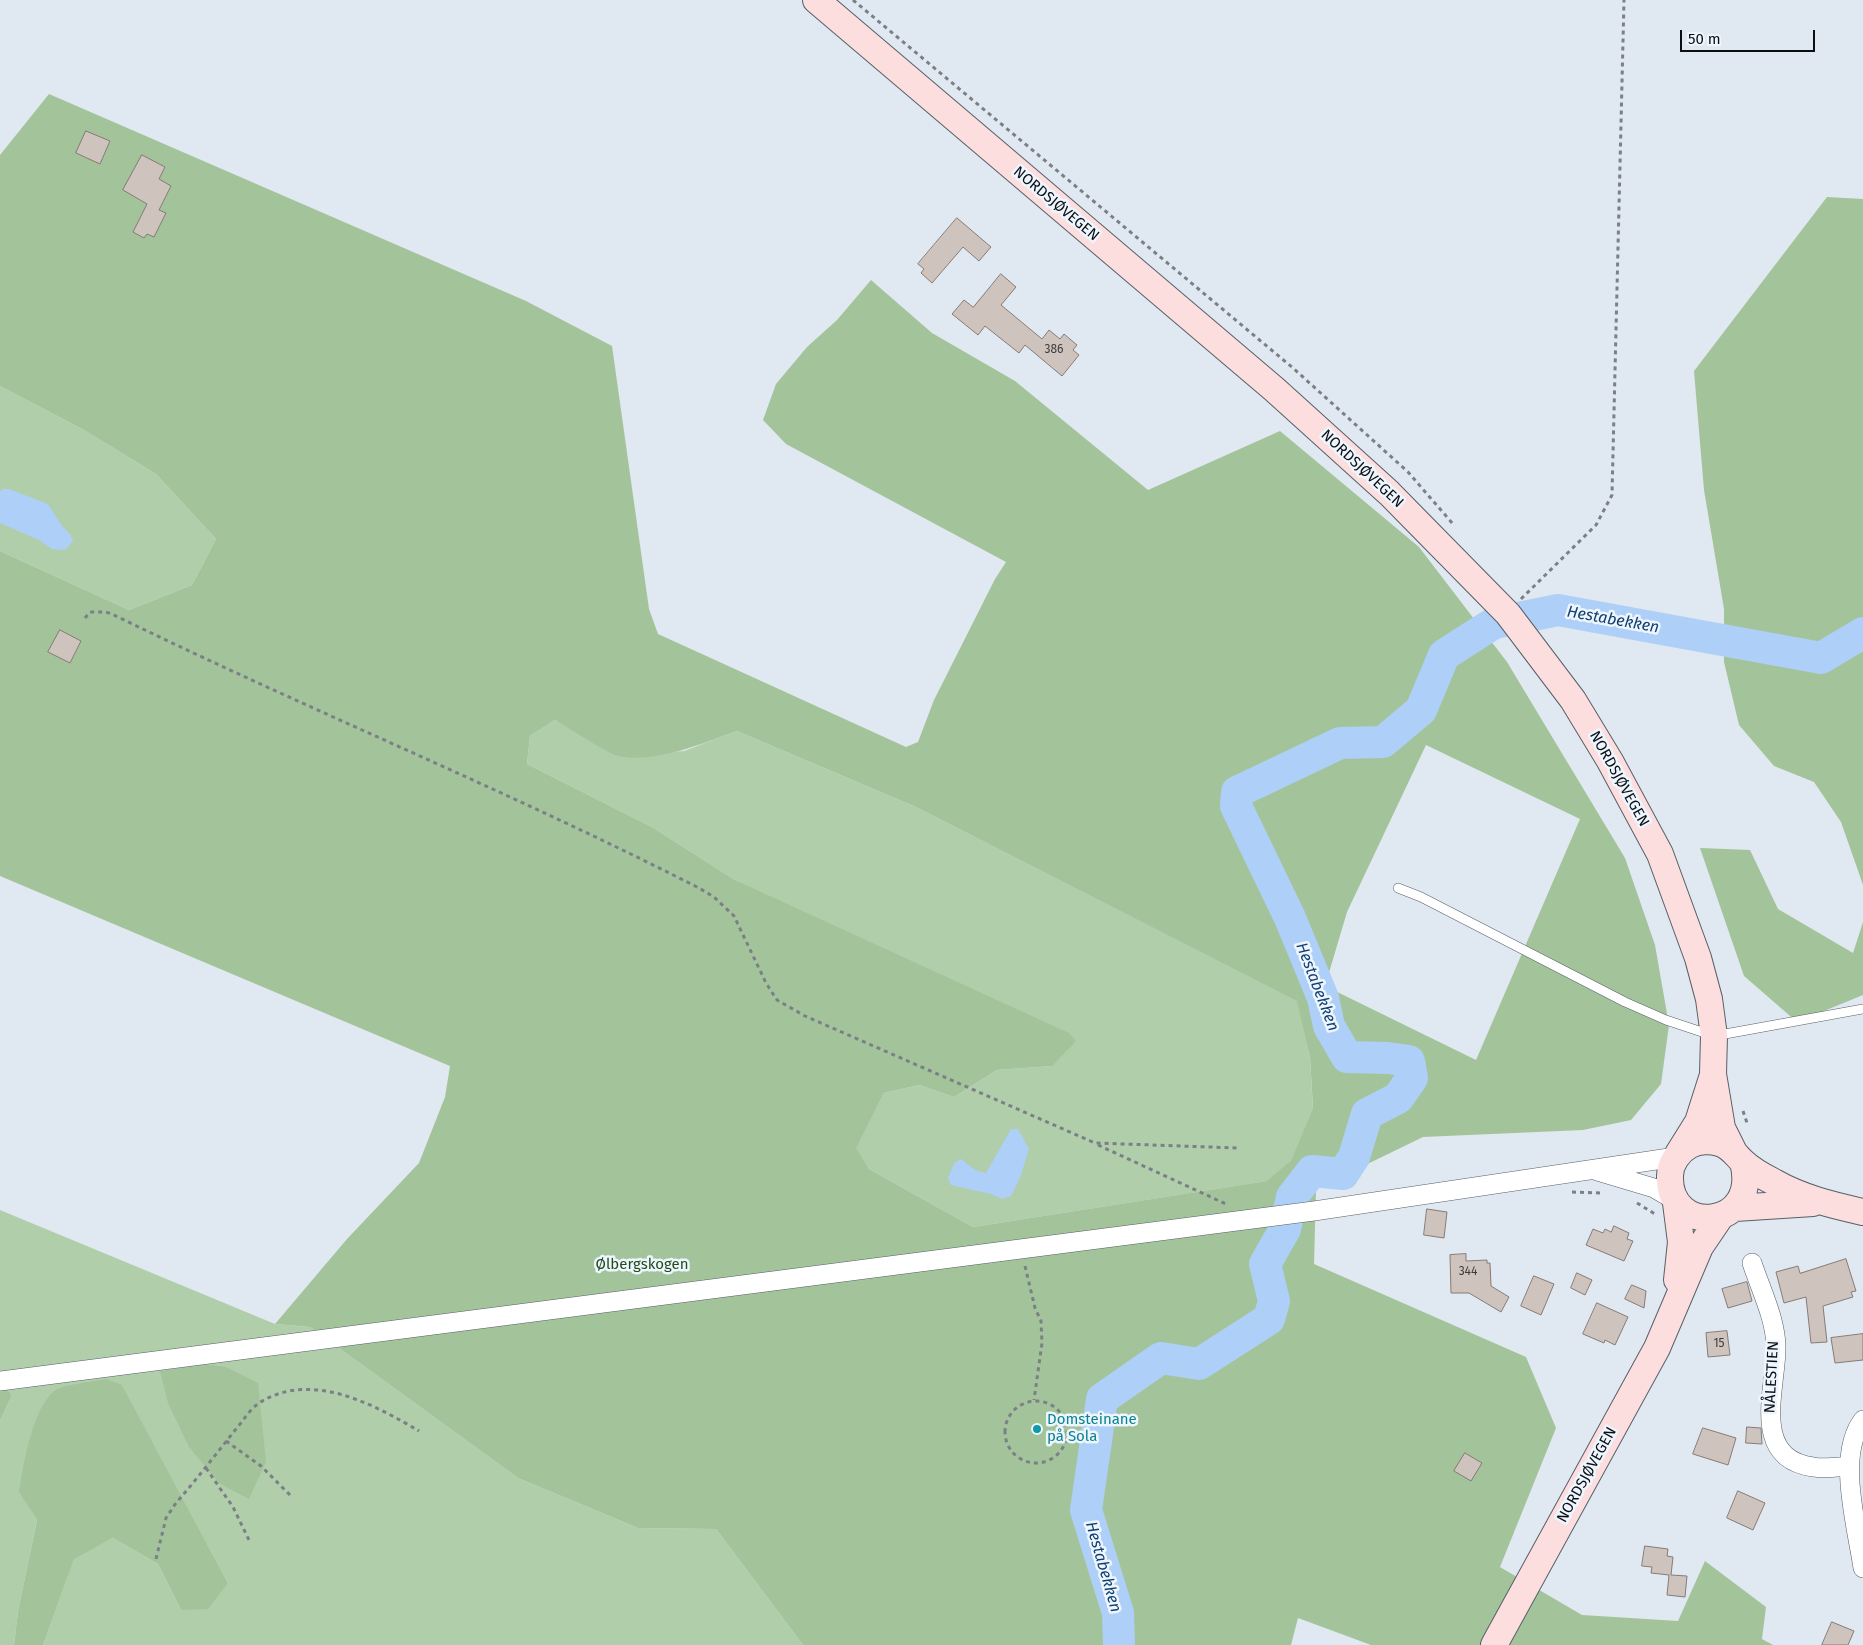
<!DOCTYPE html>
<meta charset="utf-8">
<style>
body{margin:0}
#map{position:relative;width:1863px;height:1645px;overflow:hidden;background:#e0e8f1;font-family:"Fira Sans",sans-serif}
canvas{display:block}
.scale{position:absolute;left:1680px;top:30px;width:135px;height:22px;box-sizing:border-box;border:2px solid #0c0f12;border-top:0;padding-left:6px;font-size:15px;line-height:18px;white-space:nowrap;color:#0c0f12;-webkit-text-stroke:4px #edf5fe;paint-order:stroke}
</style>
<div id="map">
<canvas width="1863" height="1645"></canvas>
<div class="scale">50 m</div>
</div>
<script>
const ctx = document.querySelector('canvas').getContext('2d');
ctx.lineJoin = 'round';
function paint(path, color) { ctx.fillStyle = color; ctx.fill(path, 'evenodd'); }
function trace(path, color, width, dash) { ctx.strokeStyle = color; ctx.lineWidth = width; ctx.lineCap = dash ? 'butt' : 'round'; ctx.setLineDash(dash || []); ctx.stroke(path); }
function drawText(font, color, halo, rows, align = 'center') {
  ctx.font = font + ' "Fira Sans",sans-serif'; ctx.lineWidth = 5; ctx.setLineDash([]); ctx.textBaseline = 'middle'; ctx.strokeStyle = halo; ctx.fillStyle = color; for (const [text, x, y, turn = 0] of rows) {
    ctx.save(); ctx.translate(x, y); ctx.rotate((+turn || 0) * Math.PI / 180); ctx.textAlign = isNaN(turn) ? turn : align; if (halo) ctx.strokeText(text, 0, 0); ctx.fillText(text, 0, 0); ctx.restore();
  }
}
paint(new Path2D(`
 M0,386l84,44 72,44 60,65 -24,46 -63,25 -129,-59z
 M555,720l63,36 66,-5 53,-20 179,76 382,194 12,58 3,50 -22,51 -23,21 -295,46 -104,-58 -14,-21 29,-55 35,-8 35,12 43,-27 55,-4 -317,-186 -83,-53 -125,-63 3,-28z
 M0,1210l275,114 35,3 208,151 120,50 78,1 87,116h-760l31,-87 39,-20 45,26 23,46 47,-27 -106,-197 -16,-6 -87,111 18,29 -19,91 -4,34h-14v-224l12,-26 -12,-15z`), '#b1ceab');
paint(new Path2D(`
 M49,94l477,207 86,45 37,263 9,25 248,113 12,-5 16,-42 61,-121 11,-17 -220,-118 -23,-24 13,-36 31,-37 30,-27 34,-40 61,53 83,48 133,109 132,-59 139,116 88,115 118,196 30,87 14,80 -8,59 -30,36 -48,10 -160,7 -107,52 -2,75 212,93 30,71 -56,139 82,48 96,6 27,-60 61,46 -4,32 11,6h-402l-73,-27 -7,27h-488l-87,-116 -78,-1 -120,-50 -208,-151 -35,-3 72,-85 72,-76 26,-66 5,-31 -450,-190v-325l129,59 63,-25 24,-46 -60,-65 -72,-44 -84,-44v-231zM555,720c14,8 50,32 63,36 36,8 86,-13 119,-25l179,76 381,194 13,57 3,50 -22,52 -24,21 -294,46 -104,-58 -13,-21 28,-55 35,-8 35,12 43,-27 55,-4 24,-25 -7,-8 -334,-153 -83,-53 -125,-63 3,-28zM1426,745l154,74 -104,241 -151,-74 22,-74z
 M1827,197l36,2v686l-22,-63 -27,-40 -40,-16 -35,-41 -15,-63v-53l-20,-119 -10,-119z
 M1700,848l50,2 28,59 75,44 10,-31v73l-66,27 -53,-46z
 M204,1364l22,3 32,16 8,79 -17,37 -29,-15 -31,-37 -21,-44 -8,-32z
 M106,1379l16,6 106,198 -20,26 -27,1 -23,-46 -45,-26 -39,21 -31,86h-29l4,-34 19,-91 -18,-28c4,-26 14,-88 38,-103 7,-4 39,-8 49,-10z
 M0,1380l12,15 -12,26z`), '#a3c49b');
paint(new Path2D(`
 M3,489h6l39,15 14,22 8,8 3,7 -8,9 -13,-1 -13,-9 -39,-17v-31z
 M1011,1129h7l11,20 -9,29 -9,18 -9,3 -11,-5 -40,-9 -3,-7 6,-15 7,-4 14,11 11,3z`), '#aecff7');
trace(new Path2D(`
 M1119,1645l-1,-32 -32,-103 16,-111 59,-41 38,6 70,-45 5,-18 -9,-37 20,-35 7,-32 20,-26 31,3 11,-17 13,-43 31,-16 14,-20 -3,-17 -21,-3 -41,-1 -18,-31 -6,-28 -33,-80 -54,-112 1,-14 103,-49 43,-1 38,-32 23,-55 50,-32 64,-13 263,48 42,-25`), '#aecff7', 32);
const building = new Path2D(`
 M86,131l24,10 -10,23 -24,-11z
 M142,155l23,12 -6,12 12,7 -12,24 7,3 -12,24 -7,-3 -3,4 -11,-6 14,-28 -24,-14z
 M957,218l34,29 -12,14 -16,-14 -31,36 -11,-10 3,-4 -6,-5z
 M1001,274l15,13 -15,18 41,34 7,-9 11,9 4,-5 13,11 -4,5 6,5 -17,21 -37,-31 -6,8 -34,-27 -7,9 -26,-21 12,-14 9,7z
 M60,630l21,11 -11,22 -22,-11z
 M1427,1209l20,3 -3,26 -20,-3z
 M1614,1226l15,7 -2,6 6,2 -9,20 -38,-16 7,-16 10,4 2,-4 6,3z
 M1466,1254v7l21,-1v3h3l1,23 18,11 -8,15 -32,-19h-18l-1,-38z
 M1846,1259l10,32 -5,1 2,5 -30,9 4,36 -16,1 -5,-46 -22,6 -8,-31 22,-6 2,7z
 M1577,1273l15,7 -7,15 -14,-7z
 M1534,1276l20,8 -13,31 -20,-9z
 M1747,1282l5,19 -24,7 -6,-19z
 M1632,1285l14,6 -2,17 -19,-9z
 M1597,1303l31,14 -13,28 -10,-5 -1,3 -21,-9z
 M1727,1331l3,24 -22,2 -2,-24z
 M1863,1334v26l-28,3 -4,-25z
 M1747,1427l14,1 1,16 -16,-1z
 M1703,1428l33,10 -8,27 -35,-11z
 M1465,1453l17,10 -11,18 -17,-10z
 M1738,1491l27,12 -12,27 -26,-12z
 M1645,1546l23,3 -1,7 6,1 -2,18 16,1 -2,21 -18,-2 2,-20 -18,-2 1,-6 -10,-1z
 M1832,1622l22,9 -6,14h-26z`);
paint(building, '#cec3bd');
trace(building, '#857b76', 1);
const lane = new Path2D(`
 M1398,888l23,9 204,105 41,18 48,16 149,-27`);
const street = new Path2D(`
 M1597,1171l57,17 21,12
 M1752,1263c9,27 24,57 24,85 0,41 -26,110 37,119 11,2 24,0 35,-1
 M0,1381l1314,-170 362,-54
 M1863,1420c-27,35 -6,106 0,148`);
const secondary = new Path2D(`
 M816,0l458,389 115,104 119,121 65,86 37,61 50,93 38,104 11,41 5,37 -1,38 9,54 11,22
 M1678,1154l20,-32 14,-44
 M1743,1162c18,68 -75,75 -73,14 0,-13 9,-25 20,-31 8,-4 20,-5 29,-2 11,3 16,11 23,18 8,8 22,16 32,21 28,16 58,23 89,30
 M1676,1203l5,39 -4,38
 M1735,1208l78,-5
 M1494,1645l163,-297 43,-101 21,-31`);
trace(lane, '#585f66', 10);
trace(street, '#585f66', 20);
trace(secondary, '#585f66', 28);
trace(new Path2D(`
 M853,0l440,368 115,104 45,52
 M1521,599l75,-74 16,-30 12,-495
 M85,618l5,-6h16l6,2c194,95 395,176 587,274l15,9 20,19 32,67 11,17 28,16 290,127 143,5
 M1743,1111l5,15
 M1098,1145l128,59
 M1572,1192l31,1
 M1637,1203l18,11
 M1025,1266l10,42 6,13 1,22 -8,57
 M1005 1432a31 31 0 1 1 62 0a31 31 0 1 1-62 0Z
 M226,1441l35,25 30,30
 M206,1468l27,39 16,33
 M156,1559l10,-41 10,-15c21,-24 40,-49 60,-74 7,-8 14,-20 23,-26 52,-33 114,1 160,28`), '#7b8086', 3, [4, 4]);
trace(lane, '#fff', 9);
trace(street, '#fff', 19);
trace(secondary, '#fcdedf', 26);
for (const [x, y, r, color] of [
 [1037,1429,5,"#0f9aa8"]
]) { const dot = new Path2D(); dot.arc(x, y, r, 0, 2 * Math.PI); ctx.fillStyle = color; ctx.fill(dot); trace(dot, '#edf5fe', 2); }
drawText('12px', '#3c3c3d', null, [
 ["386",1054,350],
 ["344",1468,1272],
 ["15",1719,1344]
]);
drawText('15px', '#0c0f12', '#edf5fe', [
 ["NORDSJØVEGEN",1056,204,40],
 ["NORDSJØVEGEN",1362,469,43],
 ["NORDSJØVEGEN",1619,779,61],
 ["NÅLESTIEN",1772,1377,-87],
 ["NORDSJØVEGEN",1587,1475,-61]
]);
drawText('15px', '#224d16', '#edf5fe', [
 ["Ølbergskogen",642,1265]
]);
drawText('15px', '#0d838f', '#edf5fe', [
 ["Domsteinane",1047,1420],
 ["på Sola",1047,1437]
], 'left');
drawText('italic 16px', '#123f70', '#edf5fe', [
 ["Hestabekken",1613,620,10],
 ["Hestabekken",1317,987,69],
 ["Hestabekken",1103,1567,74]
]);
</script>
